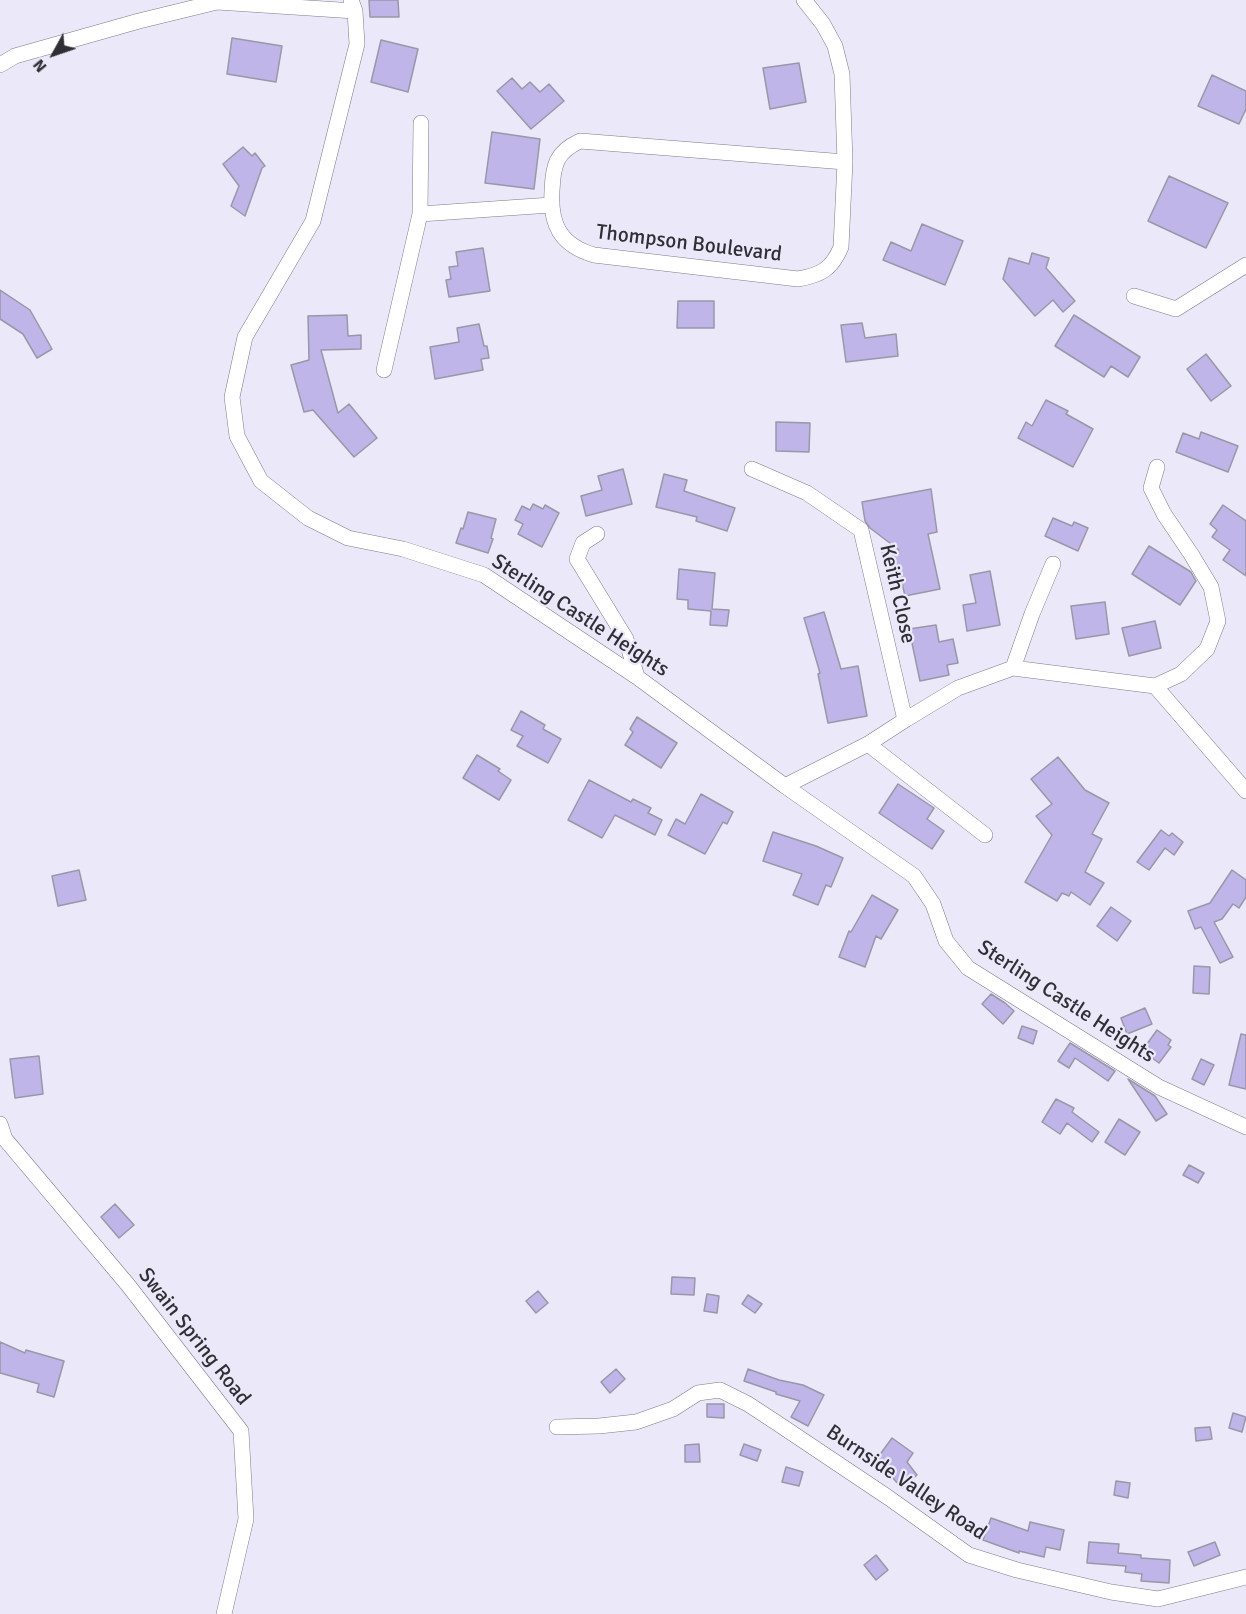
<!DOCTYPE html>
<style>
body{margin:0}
#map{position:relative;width:1246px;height:1614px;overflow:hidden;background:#ebe9f9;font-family:Signika,sans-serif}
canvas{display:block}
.north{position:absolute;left:24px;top:24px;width:60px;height:60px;-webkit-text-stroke:4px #ebe9f9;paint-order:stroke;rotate:230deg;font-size:16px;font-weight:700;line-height:24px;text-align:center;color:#302f35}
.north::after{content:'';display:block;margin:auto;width:21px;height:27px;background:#302f35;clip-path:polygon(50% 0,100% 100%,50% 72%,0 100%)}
</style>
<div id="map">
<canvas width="1246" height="1614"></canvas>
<div class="north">N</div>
</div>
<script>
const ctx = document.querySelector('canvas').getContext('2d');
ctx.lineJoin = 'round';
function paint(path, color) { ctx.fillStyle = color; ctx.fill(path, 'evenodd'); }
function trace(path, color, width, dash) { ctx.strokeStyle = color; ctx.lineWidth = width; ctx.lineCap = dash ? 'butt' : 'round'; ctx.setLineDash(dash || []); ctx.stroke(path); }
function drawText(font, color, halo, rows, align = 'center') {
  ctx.font = font + ' Signika,sans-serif'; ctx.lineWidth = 4.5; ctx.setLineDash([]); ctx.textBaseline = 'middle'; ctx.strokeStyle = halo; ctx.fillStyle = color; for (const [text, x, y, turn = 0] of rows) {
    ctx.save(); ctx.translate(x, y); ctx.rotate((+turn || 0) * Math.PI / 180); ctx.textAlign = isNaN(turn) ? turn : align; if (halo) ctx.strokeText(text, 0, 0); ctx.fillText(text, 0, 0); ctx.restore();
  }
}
const building = new Path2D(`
 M369,0h29l1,17h-29z
 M232,38l50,8 -6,36 -49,-8z
 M381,40l37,9 -10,43 -37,-10z
 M799,63l7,39 -36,7 -7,-41z
 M1212,75l34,16v18l-7,15 -41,-18z
 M512,78l10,11 8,-7 10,10 9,-8 15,17 -33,28 -34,-38z
 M492,132l48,7 -6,50 -49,-6z
 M243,147l9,9 3,-3 10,13 -3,2 -17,48 -14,-10 8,-20 -16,-22z
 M1169,176l59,27 -22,45 -58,-27z
 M922,224l41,17 -18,44 -62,-25 8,-18 20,9z
 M483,248l7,43 -41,6 -3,-17 5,-1 -2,-12 9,-1 -2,-14z
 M1032,253l17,5 -3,10 29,33 -12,11 -10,-12 -18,16 -32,-37 6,-21 20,6z
 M0,290l30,20 22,39 -15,9 -14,-24 -23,-15z
 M678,301h36v27h-37z
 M347,315l1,21 13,-1v14l-40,1 17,63 11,-9 28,34 -23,19 -41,-47 -9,2 -13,-47 18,-5 -1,-44z
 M1074,315l66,42 -12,20 -17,-11 -7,11 -49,-31z
 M862,323l3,15 31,-4 2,22 -52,6 -5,-37z
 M479,324l5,22h3l2,12 -8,1 2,11 -48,9 -5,-32 29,-5 -2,-14z
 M1206,354l25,32 -20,15 -24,-32z
 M1046,400l22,11 -2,3 27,15 -20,38 -55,-29 8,-16 6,4z
 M776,422l34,1 -1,29 -33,-1z
 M1201,432l37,14 -10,26 -52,-20 7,-19 16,6z
 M623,469l9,35 -46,12 -5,-20 21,-6 -4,-14z
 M664,474l23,6 -3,11 51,17 -8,23 -31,-10 1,-4 -41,-10z
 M931,489l6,43 -9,2 12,55 -35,7 -5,-22 -13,3 -5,-24 17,-3 -29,-22 -5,-7 -3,-19z
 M533,504l10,5 2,-4 14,8 -17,34 -24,-13 5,-10 -8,-4 7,-14 8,4z
 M1223,505l23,16v55l-23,-16 7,-10 -18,-13 5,-7 -7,-6z
 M468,512l28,7 -5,19 2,1 -5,14 -32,-10 5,-15 2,1z
 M1053,518l19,8 2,-4 14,6 -10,23 -33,-15z
 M1149,546l42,26 5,9 -16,24 -48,-31z
 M679,569l36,4 -3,36 17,1 -2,16 -17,-1 1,-14 -23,-2v-9l-11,-1z
 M990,571l10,54 -33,6 -4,-26 13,-2 -6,-28z
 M1105,602l4,32 -33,5 -5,-33z
 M824,612l17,57 17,-3 9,50 -39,7 -10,-49 2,-1 -16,-55z
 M1155,621l6,27 -32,8 -7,-28z
 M936,625l3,17 14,-3 5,24 -11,2 2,10 -29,6 -11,-52z
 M521,711l24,14 -2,4 18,10 -13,24 -31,-17 6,-10 -12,-6z
 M637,717l40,26 -16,25 -36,-23 8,-13 -3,-3z
 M477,755l23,14 -2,2 13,9 -12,20 -36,-22z
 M1058,757l27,33 24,13 -17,31 10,5 -17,33 19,11 -14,22 -19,-13 -2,4 -7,-3 -5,8 -32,-19 27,-47 -16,-19 16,-12 -21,-25z
 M589,780l42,22 2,-3 18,9 -3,5 14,7 -7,15 -40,-20 -13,23 -34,-18z
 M898,784l36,24 -7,11 17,12 -12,18 -53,-36z
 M701,794l32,18 -6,12 -4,-2 -18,32 -37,-19 8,-16 9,5z
 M1161,830l8,6 3,-3 11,9 -9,13 -9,-7 -16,22 -12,-8z
 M773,832l43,14 27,12 -12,29 -5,-2 -8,20 -25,-10 9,-21 -39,-13z
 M79,870l7,30 -28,6 -6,-30z
 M1232,870l14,10v17l-7,11 -6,-4 -11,15 -8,3 19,35 -13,6 -19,-36 -6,2 -7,-18 22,-8z
 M872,895l26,15 -17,29 -5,-3 -11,31 -26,-10 10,-26 2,1z
 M1111,907l20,14 -14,20 -20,-15z
 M1194,966l16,1 -1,27 -16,-1z
 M991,994l14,9 9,8 -11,13 -21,-20z
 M1145,1008l7,16 -25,10 -6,-16z
 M1022,1026l15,5 -4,13 -15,-6z
 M1157,1030l14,10 -3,5 3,2 -12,16 -17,-12z
 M1241,1034l5,1v54l-17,-4z
 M1070,1043l45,28 -7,10 -33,-23 -6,10 -11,-7z
 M39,1056l4,38 -28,4 -5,-39z
 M1201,1059l13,6 -10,20 -12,-6z
 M1128,1079l27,17 12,18 -11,7z
 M1056,1099l18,9 -2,4 27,20 -7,10 -25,-19 -7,11 -18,-12z
 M1119,1119l21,13 -15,23 -20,-13z
 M1189,1165l15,8 -6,10 -15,-8z
 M115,1204l19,21 -15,13 -18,-21z
 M672,1277l23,1 -1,17 -23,-1z
 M538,1291l10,12 -12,10 -10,-12z
 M707,1294l12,2 -2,17 -13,-2z
 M748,1295l14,9 -7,9 -13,-9z
 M0,1342l25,11 1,-3 38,11 -10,36 -17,-5 2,-8 -39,-11z
 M616,1369l9,10 -15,14 -9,-11z
 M748,1369l31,11 24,5 21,10 -16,31 -17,-9 9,-16 -24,-7v-2l-32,-11z
 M707,1404h17v14l-17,-1z
 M1233,1413l13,4 -4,15 -13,-4z
 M1210,1427l2,12 -16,2 -1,-13z
 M892,1438l21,15 -6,9 10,13 -15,13 -26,-28z
 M699,1444l1,18h-15v-17z
 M744,1444l17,6 -4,11 -17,-6z
 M786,1467l17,5 -4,14 -17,-4z
 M1116,1481l14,2 -2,15 -14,-3z
 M991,1518l37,13 2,-9 34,8 -4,20 -14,-3 -2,10 -25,-6v2l-36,-13z
 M1089,1542l30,2 -1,9 23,2v3l29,2 -1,23 -28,-2 1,-7 -17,-2 1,-6 -39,-3z
 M1215,1542l5,13 -26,11 -6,-14z
 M876,1555l12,15 -12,10 -12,-15z`);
paint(building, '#bfb5e9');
trace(building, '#9a97a7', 1.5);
const street = new Path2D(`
 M804,0l19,24 12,22 7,28 3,88 -4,85c-9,22 -20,28 -43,32l-204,-24c-34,-10 -44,-31 -42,-64 1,-26 4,-39 28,-50l265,21
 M355,11l2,33 -44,177 -68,116 -13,60 5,39 24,45 47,37 40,20 55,11 81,26 153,102 148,109 129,90 19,28 13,37 22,27 191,119 87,40
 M0,65l15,-9 124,-35 78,-19 138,9 -4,-11
 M420,214l131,-9
 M1134,296l42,13 70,-44
 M384,370l36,-156 1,-91
 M752,469l55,24 54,37 44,190
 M597,534l-14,9 -6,16 49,80 11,38
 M1013,668l19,-54 21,-50
 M1155,686l26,-12 26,-25 11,-28 -7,-34 -20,-33 -27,-40 -13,-26 6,-21
 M868,744l117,91
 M785,786l83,-42 37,-24 53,-32 55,-20 142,18 91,105
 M0,1124l5,15 123,146 113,146 5,88 -22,95
 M557,1427l42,-1 37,-4 37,-13 25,-16 22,-3 28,14 29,19 112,75 80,57 48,15 94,22 47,7 88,-22`);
trace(street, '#7d7b89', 16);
trace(street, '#fff', 15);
drawText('21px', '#302f35', '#ebe9f9', [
 ["Thompson Boulevard",689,244,7],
 ["Keith Close",897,594,77],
 ["Sterling Castle Heights",580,616,33],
 ["Sterling Castle Heights",1066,1002,33],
 ["Swain Spring Road",194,1337,52],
 ["Burnside Valley Road",906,1483,34]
]);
</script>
